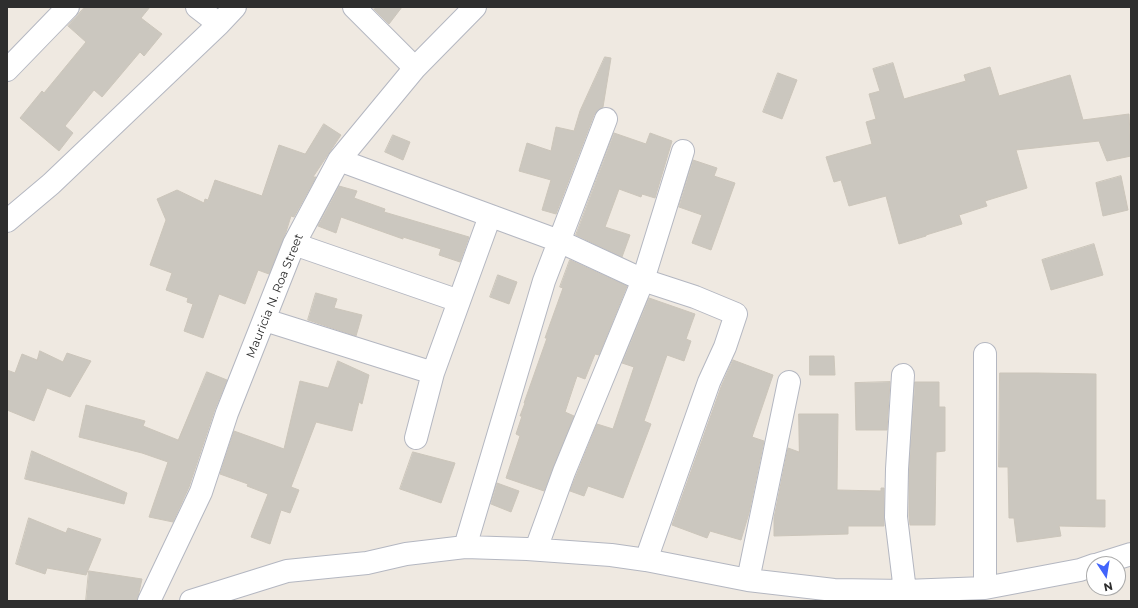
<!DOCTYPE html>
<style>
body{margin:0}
#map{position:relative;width:1138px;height:608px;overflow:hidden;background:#efe9e1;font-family:Montserrat,sans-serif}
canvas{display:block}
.frame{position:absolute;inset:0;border:8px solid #2e2e2e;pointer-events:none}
.north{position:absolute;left:1086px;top:556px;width:40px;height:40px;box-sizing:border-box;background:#fff;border:1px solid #ababab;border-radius:50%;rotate:168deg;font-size:11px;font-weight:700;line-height:16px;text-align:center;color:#2e2e2e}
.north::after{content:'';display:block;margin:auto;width:14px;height:18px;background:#4264fb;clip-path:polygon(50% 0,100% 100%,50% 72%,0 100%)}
</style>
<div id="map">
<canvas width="1138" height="608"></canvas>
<div class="frame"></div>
<div class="north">N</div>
</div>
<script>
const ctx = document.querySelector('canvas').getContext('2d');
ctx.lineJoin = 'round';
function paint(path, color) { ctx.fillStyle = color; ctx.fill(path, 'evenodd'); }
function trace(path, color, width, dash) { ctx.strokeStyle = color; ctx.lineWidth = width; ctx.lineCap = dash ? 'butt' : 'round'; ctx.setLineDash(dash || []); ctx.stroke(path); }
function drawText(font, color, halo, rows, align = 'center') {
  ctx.font = font + ' Montserrat,sans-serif'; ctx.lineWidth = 4; ctx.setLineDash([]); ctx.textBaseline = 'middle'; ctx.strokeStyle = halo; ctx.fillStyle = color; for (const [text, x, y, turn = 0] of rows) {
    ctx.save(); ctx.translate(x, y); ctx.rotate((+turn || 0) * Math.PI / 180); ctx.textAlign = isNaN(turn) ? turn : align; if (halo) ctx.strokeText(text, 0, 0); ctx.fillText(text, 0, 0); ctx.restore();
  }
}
const building = new Path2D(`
 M85,7h65l-9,11 21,16 -18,22 -4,-4 -38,45 -8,-7 -29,36 8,7 -14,18 -39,-33 22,-27 2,2 42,-51 -18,-16z
 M376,7h26l-13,17 -15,-15z
 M605,57l6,1 -8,49 -5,3 -4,5 -38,99 -14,-4 9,-30 -32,-9 8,-28 24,8 5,-24 18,4 6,-20z
 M893,63l11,36 62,-18 -2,-6 26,-8 9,29 71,-21 13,45 46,-6 2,42 -24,5 -8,-20 -83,9 11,38 -42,13 2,5 -28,9 3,9 -36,11v1l-27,8 -13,-48 -37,10 -8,-26 -7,2 -8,-25 46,-13 -6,-22 10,-3 -7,-25 11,-3 -7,-22z
 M778,73l19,7 -15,39 -19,-7z
 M324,124l17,11 -28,42h3l-22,40 -3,-1 -5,16 -17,42 -11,-4 -13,34 -26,-10 -16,44 -19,-7 9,-27 -6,-2 1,-4 -22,-8 6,-17 -22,-8 16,-45 -9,-21 20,-9 27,13 1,-4 3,1 7,-20 47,16 17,-51 26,9z
 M614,133l32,11 4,-11 22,8 -17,57 -13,-4 -1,3 -22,-8 -14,38 25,8 -8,22 -46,-22z
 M393,135l17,7 -7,18 -18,-8z
 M693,160l24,8 -3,8 21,7 -24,67 -19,-7 10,-28 -23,-8z
 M1121,176l7,34 -25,6 -7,-33z
 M339,186l18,5 -3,7 31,11 -1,3 85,25 -9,25 -21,-7 2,-6 -38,-12v2l-62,-22 -5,16 -18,-7z
 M1094,244l9,31 -52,15 -9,-30z
 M570,260l57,26 -28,69 -4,-1 -10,25 -8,-3 -12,36 9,4 -30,75 -38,-13 14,-42 -4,-2 6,-18h-2l5,-13h-1l23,-65h-2l18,-50 -3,-1z
 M498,275l19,7 -8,22 -19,-7z
 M316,293l21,6 -3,9 28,7 -6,21 -48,-16z
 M649,298l46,16 -9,25 5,2 -7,20 -17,-6 -23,66 7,3 -28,74 -35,-12 -4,10 -14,-5 27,-67 16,5 21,-62 -12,-4z
 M40,351l23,11 4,-9 24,8 -21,36 -23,-9 -13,33 -27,-11v-40l8,3 7,-19 15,6z
 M810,356h24l1,19h-25z
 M733,360l40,15 -21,62 12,4 -15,72 -8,27 -31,-9 -3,7 -35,-13 49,-138z
 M338,361l31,14 -7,29 -3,-2 -7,29 -36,-9 -25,65 8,3 -9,23 -9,-3 -11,34 -19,-7 17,-43 -21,-8 1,-2 -28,-10 14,-43 50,18 16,-68 28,7z
 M207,372l20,8 -12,29 -26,78 -16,35 -24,-5 19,-55 -26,-9 -63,-16 7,-32 59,16 -2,5 35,14z
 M1000,373h37l59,1v126h9v27l-46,-1 2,10 -44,6 -3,-24h-5l-1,-51h-9z
 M890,382l-3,48h-31l-1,-47z
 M915,382h24v25h6v44l-9,1 -1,73h-25l-1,-9v-46z
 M799,414h39l-1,76 44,1v-3h3v38h-36v8l-74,2v-18l14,-70 11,4z
 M32,451l95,42 -3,11 -99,-25z
 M413,452l42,11 -14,40 -41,-14z
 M497,483l22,8 -8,21 -20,-8z
 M29,518l37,15 2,-5 33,11 -15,36 -39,-7 -2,6 -29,-10z
 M89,571l53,8 -5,22h-51z`);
paint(building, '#cbc7bf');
trace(building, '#cbc5ba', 1);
const minor = new Path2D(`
 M197,7l22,17
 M354,7l61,61
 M7,70l61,-63
 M339,160l220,81 84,39 52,17 41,17 -11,33 -16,35 -63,178
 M7,221l44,-37 168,-160 16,-17
 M294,244l165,57
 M265,320l168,53
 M985,354v234
 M903,375l-6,94 -1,48 9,74
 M416,438l17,-65 57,-157
 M465,547l79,-266 62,-162
 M536,549l28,-77 79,-192 40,-129
 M1099,564l32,-10
 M748,580l41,-198
 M149,601l52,-109 26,-79 67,-169 45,-84 76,-92 60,-61
 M191,601l96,-30 80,-8 39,-9 59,-7 62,2 84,6 35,5 102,20 86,10 71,1 80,-3 95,-18 14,-5`);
trace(minor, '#b4b7c1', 24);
trace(minor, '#fff', 22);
drawText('12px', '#2e2e2e', '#fff', [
 ["Mauricia N. Roa Street",275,296,-68]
]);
</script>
